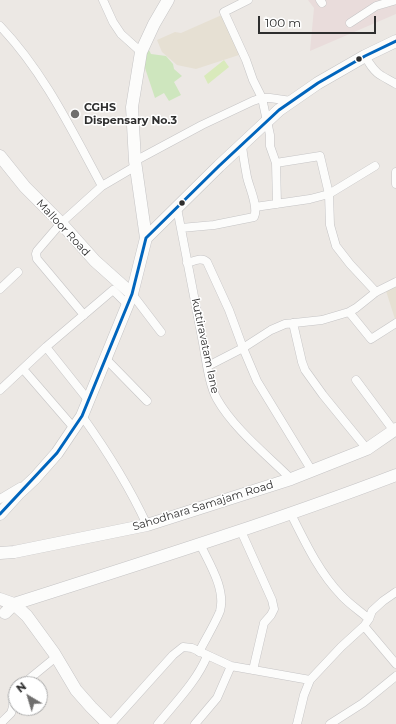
<!DOCTYPE html>
<style>
body{margin:0}
#map{position:relative;width:396px;height:724px;overflow:hidden;background:#ece8e4;font-family:Montserrat,sans-serif}
canvas{display:block}
.north{position:absolute;left:8px;top:676px;width:40px;height:40px;box-sizing:border-box;background:#fff;border:1px solid #ababab;border-radius:50%;rotate:322deg;font-size:11px;font-weight:700;line-height:16px;text-align:center;color:#2e2e2e}
.north::after{content:'';display:block;margin:auto;width:14px;height:18px;background:#706f6e;clip-path:polygon(50% 0,100% 100%,50% 72%,0 100%)}
.scale{position:absolute;left:258px;top:16px;width:118px;height:18px;box-sizing:border-box;border:2px solid #2e2e2e;border-top:0;padding-left:5px;font-size:12px;line-height:14px;white-space:nowrap;color:#2e2e2e;-webkit-text-stroke:3px #fff;paint-order:stroke}
</style>
<div id="map">
<canvas width="396" height="724"></canvas>
<div class="north">N</div>
<div class="scale">100 m</div>
</div>
<script>
const ctx = document.querySelector('canvas').getContext('2d');
ctx.lineJoin = 'round';
function paint(path, color) { ctx.fillStyle = color; ctx.fill(path, 'evenodd'); }
function trace(path, color, width, dash) { ctx.strokeStyle = color; ctx.lineWidth = width; ctx.lineCap = dash ? 'butt' : 'round'; ctx.setLineDash(dash || []); ctx.stroke(path); }
function drawText(font, color, halo, rows, align = 'center') {
  ctx.font = font + ' Montserrat,sans-serif'; ctx.lineWidth = 3; ctx.setLineDash([]); ctx.textBaseline = 'middle'; ctx.strokeStyle = halo; ctx.fillStyle = color; for (const [text, x, y, turn = 0] of rows) {
    ctx.save(); ctx.translate(x, y); ctx.rotate((+turn || 0) * Math.PI / 180); ctx.textAlign = isNaN(turn) ? turn : align; if (halo) ctx.strokeText(text, 0, 0); ctx.fillText(text, 0, 0); ctx.restore();
  }
}
paint(new Path2D(`
 M224,14l15,41 -43,14 -19,-4 -15,-13 -5,-12 18,-8 6,1z
 M396,285v33l-1,1 -9,-28z`), '#e6e0d3');
paint(new Path2D(`
 M308,0h88v14l-86,37 4,-43z`), '#e9dcdb');
paint(new Path2D(`
 M149,50l2,4 15,2 7,8 1,5 8,7 -8,6 7,13 -12,6 -5,-8 -9,5 -13,-39z`), '#cee6be');
paint(new Path2D(`
 M224,60l5,7 -21,17 -4,-8z`), '#d9eabb');
const street = new Path2D(`
 M103,0l10,22 8,12 20,18
 M248,0l-24,12 22,48 7,20 9,18 8,37v11l6,17 1,41
 M320,0l2,3
 M350,23l26,-17 20,-6
 M0,26c44,46 72,105 102,160
 M365,56c4,7 9,16 17,20 5,3 9,5 14,8
 M135,161l67,-36 51,-24 9,-3h8l21,3
 M276,163l44,-7 9,38 1,31 6,21 14,18 26,28
 M396,172v12
 M255,207l55,-8 19,-5 46,-28
 M177,208c9,45 17,90 26,135 3,16 6,42 14,56 17,30 50,56 74,80
 M181,228l33,-3 40,-8c5,-10 -5,-30 -7,-40 -2,-11 -4,-21 -5,-32
 M187,263c7,-2 14,-6 20,-1l22,48 14,38 14,33 55,90
 M0,289l18,-17
 M132,294l29,38
 M349,312l22,27 25,-16
 M84,315l-47,-56 -1,-5 1,-3 24,-28 41,-37 34,-20
 M293,323l9,39 3,8 18,25 44,54
 M46,347l43,54
 M105,358l42,43
 M208,366l35,-18 28,-18 14,-6 37,-4 27,-8 7,-4 20,-16 20,-10
 M23,369l51,59
 M356,380l38,51
 M0,390l46,-43 67,-57 14,14
 M82,416c25,35 47,70 65,109
 M0,499l20,-12
 M291,514c14,28 28,58 50,81 8,9 19,16 28,24
 M241,531l31,69 2,9 -3,6 -7,8 -11,47
 M364,626l32,38
 M199,652c6,-12 17,-30 21,-41 6,-22 -11,-48 -20,-67
 M23,684l33,-27
 M0,724l11,-11 2,-6 -1,-12 4,-4
 M111,724l62,-69 10,-8 9,1 39,18 79,14
 M158,724c17,-21 39,-43 49,-68
 M195,724l22,-26 14,-32
 M297,724l7,-29 6,-15 31,-33 23,-21 5,-7 3,-8 11,-10 13,-9
 M330,724l33,-21 33,-27`);
const secondary = new Path2D(`
 M0,156l25,31 36,36 34,38 37,33
 M146,238l73,-72 60,-56 39,-27 47,-27 31,-15
 M0,514l19,-21 16,-15 22,-25 25,-37 50,-122 14,-56 -11,-77 -3,-54 9,-55 13,-28 14,-24
 M0,553l14,-1 133,-27 144,-46 76,-30 29,-20
 M0,599l14,5 13,12 27,37 22,37 15,17 17,17
 M5,613l9,-9c128,-41 256,-81 382,-129`);
trace(street, '#c5c4c5', 9);
trace(secondary, '#c5c4c5', 13);
trace(street, '#fcfcfb', 8);
trace(secondary, '#fcfcfb', 12);
trace(new Path2D(`
 M0,514l57,-61 25,-37 50,-122 14,-56 73,-72 60,-56 39,-27 47,-27 31,-15`), '#0065bd', 3);
for (const [x, y, r, color] of [
 [359,59,3.5,"#2e2e2e"],
 [75,114,5,"#706f6e"],
 [182,203,3.5,"#2e2e2e"]
]) { const dot = new Path2D(); dot.arc(x, y, r, 0, 2 * Math.PI); ctx.fillStyle = color; ctx.fill(dot); trace(dot, '#fff', 1.5); }
drawText('bold 11px', '#2e2e2e', '#fff', [
 ["CGHS",84,108],
 ["Dispensary No.3",84,121]
], 'left');
drawText('11px', '#2e2e2e', '#fff', [
 ["Malloor Road",63,228,47],
 ["kuttiravatam lane",205,346,78],
 ["Sahodhara Samajam Road",203,506,-17]
]);
</script>
